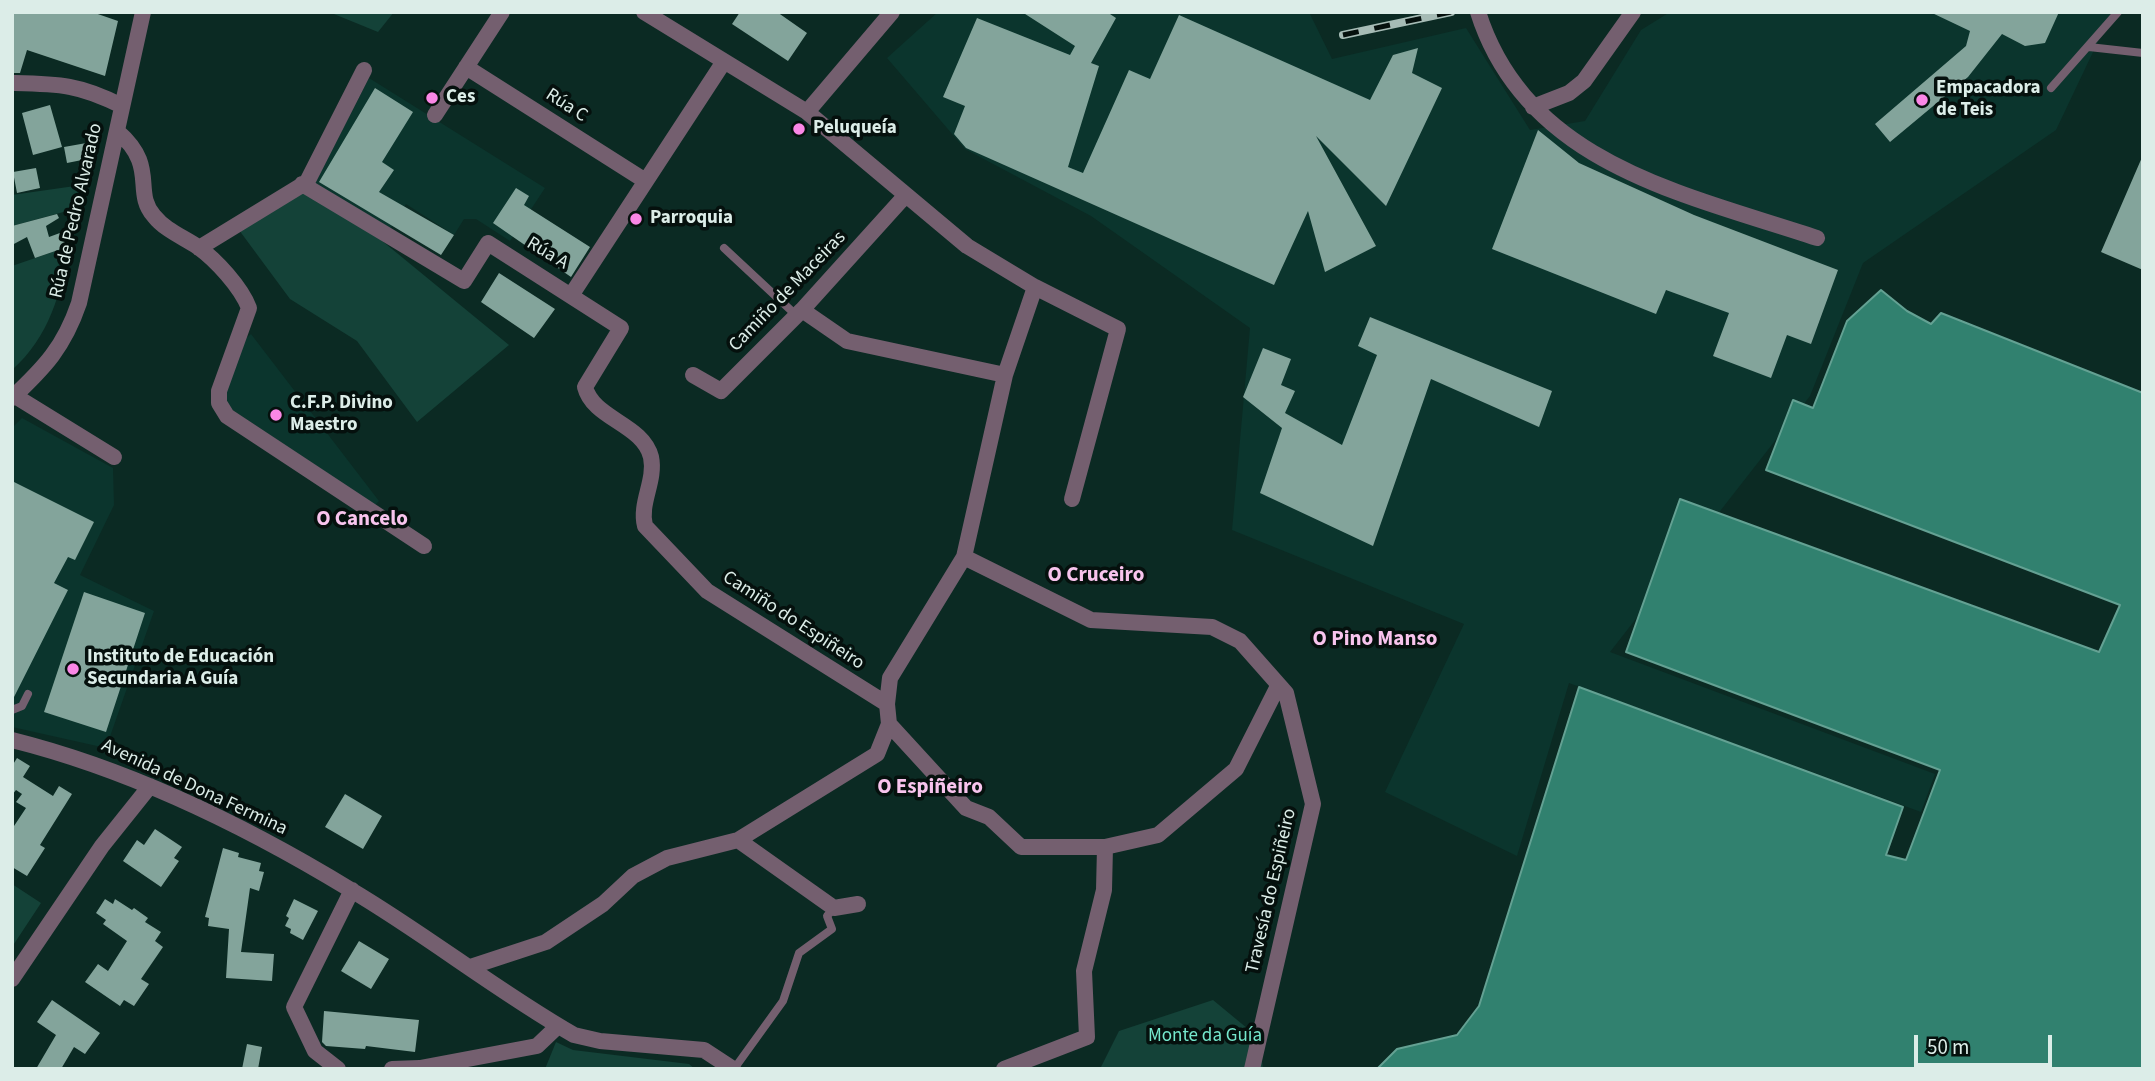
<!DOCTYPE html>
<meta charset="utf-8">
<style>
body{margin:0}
#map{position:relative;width:2155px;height:1081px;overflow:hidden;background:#0b2a23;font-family:"Source Sans 3",sans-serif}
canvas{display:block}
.frame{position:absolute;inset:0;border:14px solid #dcede8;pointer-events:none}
.scale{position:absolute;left:1914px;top:1035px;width:138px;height:32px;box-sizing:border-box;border:4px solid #dcede8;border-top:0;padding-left:9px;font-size:21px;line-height:24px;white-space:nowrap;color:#dcede8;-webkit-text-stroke:5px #05100d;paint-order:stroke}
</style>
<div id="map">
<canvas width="2155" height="1081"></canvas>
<div class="frame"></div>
<div class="scale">50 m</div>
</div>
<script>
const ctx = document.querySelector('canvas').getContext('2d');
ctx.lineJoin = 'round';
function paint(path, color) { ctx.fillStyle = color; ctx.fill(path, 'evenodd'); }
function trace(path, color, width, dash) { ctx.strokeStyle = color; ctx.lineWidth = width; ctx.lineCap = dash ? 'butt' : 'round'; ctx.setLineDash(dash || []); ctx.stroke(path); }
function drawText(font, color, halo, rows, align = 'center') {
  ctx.font = font + ' "Source Sans 3",sans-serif'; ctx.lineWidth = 7; ctx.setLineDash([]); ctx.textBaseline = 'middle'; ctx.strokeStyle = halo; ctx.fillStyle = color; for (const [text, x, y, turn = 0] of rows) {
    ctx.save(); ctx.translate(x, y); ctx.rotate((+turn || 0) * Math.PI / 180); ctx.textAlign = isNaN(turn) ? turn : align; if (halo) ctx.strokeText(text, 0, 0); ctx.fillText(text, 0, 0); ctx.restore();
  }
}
paint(new Path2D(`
 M938,12h371l23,47 134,-31 64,102 55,-9 56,-91 29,-18h442l-56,118 -193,133 -53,133 -200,256 325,122 -14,38 -352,-129 -52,173 -132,-64 79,-168 -232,-94 18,-202 -159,-112 -126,-67 -78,-91z
 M369,78l176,110 -35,53 -34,-22h-12l-10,16 -48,-31 -18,28 -74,-47z
 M251,334l128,167 -4,4 -147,-98 -3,-20 17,-45z
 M22,418l91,50 1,37 -34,70 74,36 -48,137 -94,-21v-299z`), '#0b352d');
paint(new Path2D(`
 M329,12h65l-16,20z
 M82,185l-4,23 -66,18v-31z
 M314,185l195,160 -92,77 -60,-81 -67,-42 -51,-69z
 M70,246c-10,48 -20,90 -58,124v-104z
 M12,884l29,19 -29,44z
 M1213,1000l46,38 4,31h-163l19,-38z
 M556,1042l17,8 116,14 6,5h-150z`), '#144238');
const water = new Path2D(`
 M1881,290l26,21 24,13 10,-11 202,80v676h-766l20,-20 60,-14 22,-29 100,-319 324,120 -17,48 20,5 34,-90 -314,-118 54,-153 419,153 21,-47 -354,-135 27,-70 20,8 34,-87z`);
paint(water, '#31816f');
trace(water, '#64a193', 2);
paint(new Path2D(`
 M12,12h80l26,9 -13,55 -78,-26 -7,23h-8z
 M740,12h37l30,21 -19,28 -56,-37z
 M1022,12h85l9,6 -25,45 8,3 -31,101 15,6 46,-103 21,9 29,-64 191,85 23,-45 25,-7 -6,25 30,15 -56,118 -70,-70 60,110 -51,26 -17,-61 -34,74 -308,-137 -12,-14 11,-28 -22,-9 34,-79 93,37 5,-9z
 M1930,12h129l-14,31 -20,3 -23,-12 -34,43 -78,65 -15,-18 91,-78 4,-15z
 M375,88l38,24 -31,50 12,8 -15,22 75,43 -13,20 -122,-73z
 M50,105l12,42 -29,8 -11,-42z
 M1538,130l41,33 115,52 144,55 -27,74 -24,-9 -16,43 -58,-22 16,-43 -63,-23 -10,24 -164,-65z
 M92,142l-5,17 -20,4 -3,-16z
 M2143,155v115l-42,-18z
 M36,168l4,20 -23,5 -4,-21z
 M516,188l13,8 -5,9 66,42 -19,30 -78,-54z
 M57,214l2,4 -13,8 3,11 19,-7 4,8 -2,8 -35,12 -8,-21 -15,8v-19z
 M499,273l56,36 -21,29 -53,-36z
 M1370,317l182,74 -13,36 -108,-48 -58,167 -113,-53 22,-65 -39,-31 20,-49 28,11 -10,26 14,6 -10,22 57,32 35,-90 -19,-9z
 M12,481l82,41 -19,38 -7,-3 -14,26 14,7 -56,111z
 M84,592l61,21 -39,119 -62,-20z
 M17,758l13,8 -7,11 30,19 6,-10 13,8 -32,51 5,3 -18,28 -15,-9v-38l14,-21 -10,-6 6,-8 -6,-4 -4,5v-29z
 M345,794l37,22 -19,33 -38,-22z
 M155,829l27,18 -8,11 5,3 -18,26 -38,-26 14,-21 7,5z
 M223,848l16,5 -1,4 23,6 -2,8 5,1 -5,19 -9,-3 -9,64 33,2 -2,27 -46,-3 3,-49 -21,-3 1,-8 -4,-1z
 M105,899l8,5 2,-5 17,11 2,-2 14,10 -3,4 16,10 -6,9 8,6 -22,32 8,5 -15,22 -10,-6 -4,6 -35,-24 13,-18 10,7 19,-30 -24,-17 3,-4 -10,-7z
 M294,899l24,12 -15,29 -13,-7 1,-4 -6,-3 4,-8 -3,-2z
 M359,941l30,18 -18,30 -30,-18z
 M52,1000l48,33 -15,21 -11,-7 -13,22h-25l20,-34 -19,-13z
 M324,1011l95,9 -4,32 -49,-6 -1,3 -39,-3 -4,-4z
 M247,1044l15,3 -4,22h-16z`), '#83a49b');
trace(new Path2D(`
 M2089,47l54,6
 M2051,88l67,-76
 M724,248l73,68
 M12,710l10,-4 6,-12
 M734,1069l49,-68 16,-48 33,-24 -5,-13 7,-8`), '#745f6f', 8);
trace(new Path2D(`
 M1478,12c48,152 207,182 339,226
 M466,67l178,113
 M12,83c47,1 67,1 110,23
 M1533,107l36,-14 15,-12 49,-69
 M807,112l85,-100
 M435,115l67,-103
 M117,131c42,36 15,60 37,85 11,14 29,21 44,31 18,13 43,40 51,61l-30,83v12l8,13 197,130
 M302,184l162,97 24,-38 133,85 -36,59c8,32 58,37 66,70 5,24 -12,46 -6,69l62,65 180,113
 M199,248l108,-66 57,-112
 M1035,287l83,42 -46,170
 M572,294l151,-231
 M802,310l45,31 158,34
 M693,375l28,16 81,-81 103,-114
 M15,396l99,61
 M12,398c33,-31 52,-51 67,-95l64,-291
 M964,557l127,63 121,7 28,14 46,52 27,111 -61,265
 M889,724l77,84 23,9 32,30h84l53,-12 78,-66 42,-83
 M12,740c120,30 234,86 339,150 76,45 146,101 223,145l26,6 104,9 29,19
 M738,840l96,68 24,-4
 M470,967l76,-25 57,-38 30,-28 34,-18 71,-18 139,-86 12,-30 -2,-20 3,-26 74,-121 41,-182 30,-88 -68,-41 -160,-134 -163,-100
 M12,979l90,-133 48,-60
 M338,1069l-23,-18 -21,-44 58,-117
 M392,1069l28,-1 117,-22 21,-20
 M1004,1069l83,-32 -3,-66 20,-81 1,-43`), '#745f6f', 16);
const rail = new Path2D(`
 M1343,35l108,-23`);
trace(rail, '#a6bbb5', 8);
trace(rail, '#05100d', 5, [16]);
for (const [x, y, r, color] of [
 [432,98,7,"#fa87e6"],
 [1922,100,7,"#fa87e6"],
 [799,129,7,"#fa87e6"],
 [636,219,7,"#fa87e6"],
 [276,415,7,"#fa87e6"],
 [73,669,7,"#fa87e6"]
]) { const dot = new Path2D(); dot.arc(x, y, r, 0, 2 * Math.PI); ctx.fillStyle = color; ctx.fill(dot); trace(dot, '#05100d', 2.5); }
drawText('bold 19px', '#dcede8', '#05100d', [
 ["Empacadora",1936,89],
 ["de Teis",1936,111],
 ["Ces",446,98],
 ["Peluqueía",813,129],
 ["Parroquia",650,219],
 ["C.F.P. Divino",290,404],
 ["Maestro",290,426],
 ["Instituto de Educación",87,658],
 ["Secundaria A Guía",87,680]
], 'left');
drawText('19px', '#dcede8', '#05100d', [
 ["Rúa C",566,106,33],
 ["Rúa de Pedro Alvarado",77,211,-77],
 ["Rúa A",547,254,31],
 ["Camiño de Maceiras",788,292,-46],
 ["Camiño do Espiñeiro",793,621,33],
 ["Avenida de Dona Fermina",194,788,25],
 ["Travesía do Espiñeiro",1272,891,-77]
]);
drawText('19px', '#75e7cc', '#05100d', [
 ["Monte da Guía",1205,1037]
]);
drawText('bold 21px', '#f8c4ed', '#05100d', [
 ["O Cancelo",362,520],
 ["O Cruceiro",1096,576],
 ["O Pino Manso",1375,640],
 ["O Espiñeiro",930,788]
]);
</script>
